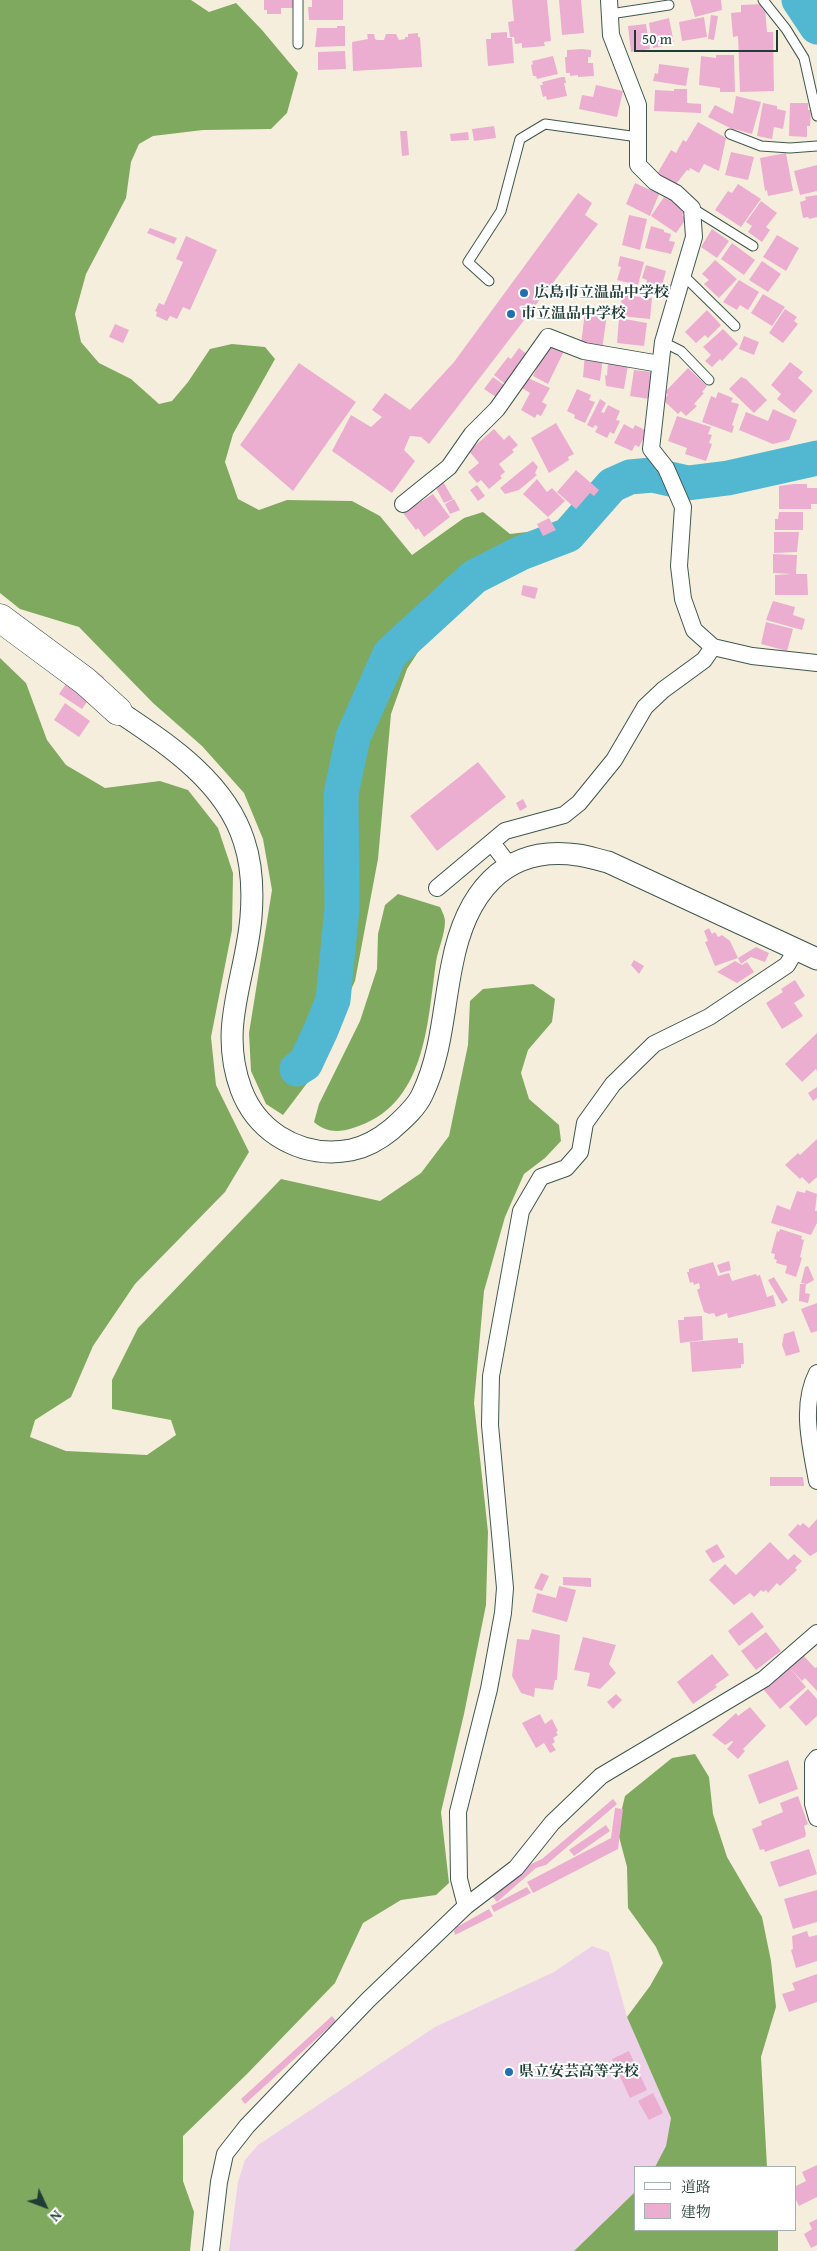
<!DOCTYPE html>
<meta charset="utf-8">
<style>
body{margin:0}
#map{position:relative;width:817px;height:2251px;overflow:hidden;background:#f6eedc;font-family:"Gentium Book Plus","Noto Serif JP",serif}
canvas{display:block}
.legend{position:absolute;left:634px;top:2166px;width:162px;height:65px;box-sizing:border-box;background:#fff;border:1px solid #a5b1ae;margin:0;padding:6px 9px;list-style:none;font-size:15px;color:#1f3d34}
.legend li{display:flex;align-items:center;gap:10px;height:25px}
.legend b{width:25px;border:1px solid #a5b1ae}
.north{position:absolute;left:20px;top:2181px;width:50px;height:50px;-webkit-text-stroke:4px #fff;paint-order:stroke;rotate:133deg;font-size:14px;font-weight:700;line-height:20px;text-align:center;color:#1f3d34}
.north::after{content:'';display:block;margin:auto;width:18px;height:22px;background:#1f3d34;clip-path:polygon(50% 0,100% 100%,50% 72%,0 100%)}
.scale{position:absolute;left:634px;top:30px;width:144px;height:22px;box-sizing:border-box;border:2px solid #1f3d34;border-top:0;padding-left:6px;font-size:15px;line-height:18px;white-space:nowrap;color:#1f3d34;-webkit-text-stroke:4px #fff;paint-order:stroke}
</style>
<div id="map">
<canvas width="817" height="2251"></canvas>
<ul class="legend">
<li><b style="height:6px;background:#fff"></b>道路</li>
<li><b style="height:14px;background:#ebaed0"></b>建物</li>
</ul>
<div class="north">N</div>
<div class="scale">50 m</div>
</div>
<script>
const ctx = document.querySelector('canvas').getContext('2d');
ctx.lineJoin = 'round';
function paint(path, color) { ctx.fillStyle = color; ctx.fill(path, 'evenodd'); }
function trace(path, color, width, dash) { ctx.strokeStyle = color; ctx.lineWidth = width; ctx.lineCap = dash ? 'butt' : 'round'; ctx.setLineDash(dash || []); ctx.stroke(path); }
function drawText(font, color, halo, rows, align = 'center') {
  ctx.font = font + ' "Gentium Book Plus","Noto Serif JP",serif'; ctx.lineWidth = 4; ctx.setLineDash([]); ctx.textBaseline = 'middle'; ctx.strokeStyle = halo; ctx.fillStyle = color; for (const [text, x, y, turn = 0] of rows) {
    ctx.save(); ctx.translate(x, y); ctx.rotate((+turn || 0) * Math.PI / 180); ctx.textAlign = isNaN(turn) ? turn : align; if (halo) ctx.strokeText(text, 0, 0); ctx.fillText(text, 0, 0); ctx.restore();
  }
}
paint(new Path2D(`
 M592,1946l17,6 18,65 44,101 -5,28 -11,21h-19v24l-62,60h-345l9,-69 7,-22 13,-15 177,-118 119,-55z`), '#edd1e9');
paint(new Path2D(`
 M0,0h191l18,12 27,-9 26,27 36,43 -11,40 -16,16 -68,1 -50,6 -14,8 -8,18 -5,36 -40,76 -11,40 6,28 18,21 32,16 28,25 13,-3 16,-19 22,-33 22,-5 33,3 10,12 -42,75 -8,28 13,37 21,11 28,-10 65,1 28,15 32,39 52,-37 19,-6 27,22 25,-3 6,12 -25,23 -38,17 -49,52 -22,34 -16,45 -13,145 -23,122 -44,97 -28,37 -17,-11 -15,-33 -2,-38 23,-143 -9,-51 -19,-46 -42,-47 -49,-43 -74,-76 -59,-18 -20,-16z
 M0,658l26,25 21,57 19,25 39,23 55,-7 28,9 30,38 15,45 -1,57 -21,107 5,48 33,67 -24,40 -90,92 -42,62 -22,51 -36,23 -5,17 36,14 81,4 29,-20 -5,-15 -59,-11v-29l26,-52 143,-149 99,22 41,-28 28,-37 19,-91 2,-44 13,-12 50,-5 22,15 -3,23 -24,28 -7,23 8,26 30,26 2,16 -16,17 -21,16 -19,43 -21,74 -10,112 14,129 -2,73 -22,109 -23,98 8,71 -13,12 -35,5 -38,23 -28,60 -88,91 -64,62v45l11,31 -4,39h-190z
 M398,894l42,13c2,4 5,10 5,14 0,14 -7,28 -9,41 -9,63 -10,144 -83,166 -15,5 -28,4 -39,-6l5,-18 41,-83 17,-52 1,-35 7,-29z
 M695,1754l14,23 4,37 14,43 35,60 9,44 5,46 -15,50 6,110h-112l11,-21 5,-28 -44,-101 23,-31 13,-23 -7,-16 -28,-39 -1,-41 -10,-38 8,-33 47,-38z
 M636,2191v39h142v21h-204z`), '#80a960');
trace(new Path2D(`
 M799,0l18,27
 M297,1069l8,-5 16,-34 12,-30 9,-92 -1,-114 12,-57 37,-83 84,-77 47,-24 47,-18 44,-50 18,-8 22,-2 36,8 40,-5 89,-20`), '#52b7d1', 35);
paint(new Path2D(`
 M264,0h29v8h-12v6h-14v-4h-3z
 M312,0h31v20h-34l-1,-13h4z
 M512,0h35l4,41 -7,1 1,4 -23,2v-5l-7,1 -1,-7h-4l-2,-15 6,-1z
 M559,0h22l3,33 -22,2z
 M690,0h31l1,10 -27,7z
 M762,4v5l3,-1 2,24h6l1,59 -34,1 -2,-56 -5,1 -2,-24 10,-1v-7z
 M711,15l7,1 -4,24 -6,-1z
 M704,17l3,20 -25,4 -3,-19z
 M669,18l5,26 -21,4 -4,-25z
 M646,24l4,25 -19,3 -3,-26z
 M337,26h8v20l-30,1 2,-19h20z
 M507,32v6h5l2,25 -26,3 -2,-27h5v-6z
 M418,33v4h2l2,30 -69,4 -1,-29 16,-3 -1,-5h7l1,5 2,1h7l2,-6h10l3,6 6,-1v-2h3v-3z
 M582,49l9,1v7h-3v6h5l1,13 -16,1v-2l-8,1v-3h-4l-1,-16h2v-7z
 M345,51l1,18 -28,1v-18z
 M716,55h18l1,37h-15v-4l-21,-3 2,-29 15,2z
 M553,56l5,18 -21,5 -1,-3h-3l-2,-11 2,-1 -1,-3z
 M659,64l30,4 -3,18 -33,-5 2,-8 3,1z
 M562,77h3l1,6h-2l3,13 -20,4 -1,-4 -3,1 -3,-12h3l-1,-3z
 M596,85l27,6 -6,26 -38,-8 3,-14 11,2z
 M674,89h13v14l14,1v9l-47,-2 1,-21 19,1z
 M736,96l25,6 -9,32 -22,-6 -22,-11 7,-12 18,9z
 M763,103l14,3v3l9,2 -3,18 -9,-2 -2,12 -15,-3z
 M790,103h18v7h3l-1,16h-3v11l-18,-1z
 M698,122l28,16 -7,33 -15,-7 -5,9 -9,-5 -1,3 -2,-1 -11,14 -19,-10 14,-24 5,3 7,-13 3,2z
 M494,126l2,12 -22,3 -2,-12z
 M400,131h7l2,24 -7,1z
 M468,132l1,8 -18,1 -1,-7z
 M731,152l23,5 -6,23 -23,-5z
 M786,153l7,38 -25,5 -1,-6 -2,1 -5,-33z
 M817,165v26l-17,4 -6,-24z
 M635,183l24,11 -9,22 -24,-12z
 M738,184l23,15 -20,28 -26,-17 13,-19 4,2z
 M578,193l14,10 -7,12 13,9 -169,220 -8,-7 -11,-1 -6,14 11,11 -23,32 -60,-42 19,-36 20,12 11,-10 -10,-7 13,-17 25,17 44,-48z
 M817,195v22l-8,2 -1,-2 -5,1 -3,-16 6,-2 -1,-3z
 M664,197l4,3 1,-2 16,14 -3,3 5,3 -11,15 -25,-17z
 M761,201l16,12 -11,14 4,3 -8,12 -14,-10 4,-6 -6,-4z
 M629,215l18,4 -7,31 -18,-5z
 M651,226l13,4v2l7,2 -2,7 6,1 -4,12 -26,-6z
 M150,228l27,10 -3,6 -27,-11z
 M712,229l17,12 -12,17 -16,-11z
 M777,235l22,13 -13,23 -23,-14z
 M186,236l31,14 -27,60 -7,-3 -6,12 -7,-3 -3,5 -11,-5 1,-4 -2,-1 4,-8 5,2 19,-43 -7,-3z
 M732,243l23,17 -11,15 -23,-16z
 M620,256l24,6 -6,23 -21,-5 4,-13 -3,-1z
 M715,260l22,19 -18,19 -15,-14 5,-4 -7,-6z
 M762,261l19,13 -13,18 -19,-12z
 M646,265l20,6 -3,11 9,4 -4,14 -24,-8 3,-12 -5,-2z
 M739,280l20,12 -11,18 -8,-5 -3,5 -14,-8z
 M763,294l22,13 -13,19 -21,-13z
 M622,295l30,3 -2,21 -30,-3z
 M785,309l12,8 -3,4 4,3 -15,19 -14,-10z
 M707,310l14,15 -13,13 -3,-3 -9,8 -11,-11z
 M585,312l22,2 -5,36 -21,-6z
 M619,318l28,5 -3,23 -27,-3z
 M115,324l14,6 -6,13 -14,-6z
 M723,329l15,15 -16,17 -2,-2 -8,8 -7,-6 6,-6 -8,-8z
 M744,336l15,6 -5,13 -15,-6z
 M552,343l13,6 -17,35 -15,-8 10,-20 2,1z
 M519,348l9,7 -23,29 -11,-9 14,-18 3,2z
 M585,353l18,5 -3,23 -17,-4z
 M608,362l20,3 -4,24 -18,-3 -1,-11 2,1z
 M790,362l13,10 -5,6 15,13 -19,22 -17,-14 4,-5 -10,-9z
 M299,363l57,39 -63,89 -53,-46z
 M688,368l19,18 -5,6 2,1 -10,11 3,2 -11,10 -5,-5 -3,3 -15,-14 5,-5 -3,-3z
 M634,370l18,2 -3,27 -19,-3z
 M493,377l11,8 -8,12 -12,-8z
 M741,377l5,2 21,21 -13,13 -25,-24z
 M528,378l22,10 -8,14 5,3 -6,11 -4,-2 -2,4 -14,-8 9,-17 -8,-5z
 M577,389l14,6 -2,5 6,2 -10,21 -11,-5 1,-3 -8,-4z
 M718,392l15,6 -2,4 8,2 -7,21 2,1 -2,7 -30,-11 9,-26 5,2z
 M600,399l6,4 -5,9 3,1 4,-8 12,6 -4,9 4,1 -6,13 -4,-2 -3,6 -12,-6 3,-5 -3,-2 -2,3 -6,-3z
 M773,409l24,11 -8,20 -16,4 -34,-14 7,-18 22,9z
 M677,416l34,11 -3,7 4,1 -3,8 3,1 -6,17 -21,-7 2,-6 -19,-7z
 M556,423l18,31 -6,3 1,3 -20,13 -18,-35z
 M624,424l9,5 2,-4 12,6 -8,16 -4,-2 -3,6 -18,-8z
 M494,429l10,11 5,-5 9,10 -6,5 2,2 -15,12 6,8 -5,4 2,2 -13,11 -8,-9 -4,3 -9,-11 11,-9 -10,-12z
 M533,461l5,6 -3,6 2,2 -18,15 -14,4 -5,-6z
 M576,470l23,20 -5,6 -4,-3 -14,16 -19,-17z
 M537,479l10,13 5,-4 13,13 -17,16 -25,-23z
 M442,480l11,19 -9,4 -10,-19z
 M794,484h13v4h10v16h-6v5h-32v-23z
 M477,485l8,11 -7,5 -8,-11z
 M433,494l17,23 -26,20 -6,-9 -2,2 -13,-17z
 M454,499l6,11 -10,4 -5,-10z
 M779,512h24v18h-28v-11h3z
 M549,518l7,12 -13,6 -6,-12z
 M774,532h25l-2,20 -23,1z
 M773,554l24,1 -1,19h11l1,21h-33v-20l17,-1 -19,-1z
 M523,585l15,3 -3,11 -14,-4z
 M773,601l22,6 -2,8 12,4 -3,11 -36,-10z
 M766,622l27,7 -6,22 -26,-7z
 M82,661l22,16 -22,32 -23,-15z
 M65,703l25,18 -11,16 -25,-17z
 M478,762l28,35 -69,54 -27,-35z
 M523,799l4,8 -7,4 -4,-8z
 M709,928l3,6 3,-2 3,5 4,-2 8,6 8,17 -23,8 -10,-24 3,-1 -4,-10z
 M756,947l13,6 -4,9 -14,-5 -10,7 -3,-6z
 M634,960l10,6 -5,8 -8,-9z
 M735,961l7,4 5,-3 7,10 -17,11 -20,-11z
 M795,980l10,16 -11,7 9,13 -21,13 -16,-26 17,-11 -2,-3z
 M817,1033v38l-1,-2 -14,13 -17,-18z
 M817,1087v11l-4,3 -5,-8z
 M817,1139v38l-8,7 -7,-7 -2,2 -15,-14 13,-12 2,2z
 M806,1190l11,4 -2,17h2v12l-6,12 -40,-12 6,-18 13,5 7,-19 8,2z
 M780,1229l22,7 -1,3 3,1 -4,17 2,1 -6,19 -11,-4 2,-7 -11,-3 1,-3 -3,-1 1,-5 -4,-1 6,-22 2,1z
 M729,1261l2,9 -11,3 -3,-8z
 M713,1262l5,14 11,-3 3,8 24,-7 1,2 3,-1 7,22 6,-2 3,11 -48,12 -1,-5 -11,4 -2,-4 -5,1 -5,-2 -7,-22 3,-2 -1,-5 -5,2 -1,-3 -3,1 -3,-11h2v-3z
 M808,1266l6,14 -7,4 -6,-1 4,-16z
 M774,1277l14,23 -6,4 -14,-24z
 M800,1284h6l-1,9 5,1 -2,9 -9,-2z
 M817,1303v28l-6,2 -10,-24z
 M702,1316l1,24 -23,3 -2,-23h6v-3z
 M794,1331l6,21 -14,4 -4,-11 2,-11z
 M738,1338v5h5l1,21h-3v4l-49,4 -2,-30z
 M770,1477h33l1,9h-34z
 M817,1519v33l-7,4 -22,-21 10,-11 2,2 3,-3 6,5z
 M770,1542l18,18 6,-6 8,7 -7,7 2,2 -17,16 -3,-3 -9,10 -2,-3 -3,2 -2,-2 -7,7 -4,-4 -16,12 -25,-25 16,-16 11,11z
 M717,1544l8,13 -12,6 -8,-12z
 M541,1573l8,3 -7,15 -8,-3z
 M563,1577l28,1v9l-28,-2z
 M559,1586l17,4 -9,32 -35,-10 5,-19 19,5z
 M752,1612l12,15 -25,19 -11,-15z
 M532,1629l28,6 -3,45h-2l-2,10 -18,-2 -1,9 -13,-4 -9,-17 5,-37 12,1z
 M766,1632l15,19 -25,19 -15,-19z
 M583,1637l33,8 -7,19 7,9 -16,16 -13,-3 3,-13 -16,-3z
 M712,1654l17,21 -14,10 2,2 -24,17 -16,-22z
 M802,1654l13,14 2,-1v24l-12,-13 -3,3 -12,-13 16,19 -26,22 -17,-20z
 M808,1689l9,10v17l-11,10 -17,-19z
 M616,1694l6,6 -9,9 -6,-7z
 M750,1707l16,19 -23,23 2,2 -7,8 -11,-10 6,-7 -1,-1 -7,4 -13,-10 24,-22 2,3z
 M540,1714l5,10 7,-5 6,12 -2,1 2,3 -5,3 2,4 -3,2 4,6 -6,3 -6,-10 -8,5 -14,-25z
 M788,1760l10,29 -39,15 -11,-29z
 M798,1796l10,28 -4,2 2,8 -1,3 -40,15 -1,-3 -4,1 -8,-21 10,-4 -1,-4 22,-9 -3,-9z
 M613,1799l4,5 -71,61 -10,3 -39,34 -5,-6 39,-32 11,-5z
 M615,1808l8,1 -5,40 -85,44 -6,-11 84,-44z
 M606,1825l4,6 -36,25 -5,-6z
 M809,1849l8,25 -38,13 -9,-25z
 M527,1887l4,6 -37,19 -3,-6z
 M817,1890v32l-24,7 -9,-30z
 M489,1909l4,7 -38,19 -1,-4 3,-4z
 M807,1931l2,6 8,-2v26l-21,7 -5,-18 2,-1 -1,-13z
 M817,1974v28l-28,10 -7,-18 13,-4 -3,-7z
 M332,2016l4,5 -91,83 -4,-5z
 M629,2051l18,39 -17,8 -18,-39z
 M653,2093l10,20 -14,7 -11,-19z
 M817,2165v32l-18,9 -3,-6v-14l10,-5 -4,-9z
 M817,2219v26l-6,3 -7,-14 8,-5 -3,-6z`), '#ebaed0');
const service = new Path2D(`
 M763,0l23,29 18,29 13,58
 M610,14l59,-9
 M298,44v-44
 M730,134l31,12 29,2 27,-2
 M692,208l61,38
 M683,275l52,51
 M489,281l-21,-19 33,-51 19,-72 25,-15 93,13
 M663,342l18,9 28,29`);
const minor = new Path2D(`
 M609,0l2,35 27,70v60l17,17 21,11 16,15 2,29 -31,105 -12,107 15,19 17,39 -4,59 4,33 11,31 19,17 39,9 65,7
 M403,504l46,-37 23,-33 25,-25 51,-72 36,14 76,13
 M492,843l17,22
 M437,888l68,-57 59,-16 15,-12 35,-43 31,-53 18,-17 41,-30 9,-13
 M817,1373c-17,33 -6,74 0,108
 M817,1758l-4,5v41l4,14
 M466,1906l-7,-27 -1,-67 31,-123 14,-76 2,-25 -15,-163 1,-49 30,-165 20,-34 25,-9 14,-16 5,-29 28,-39 41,-40 55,-27 78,-52 10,-17
 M211,2251l8,-69 6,-28 22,-28 121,-126 98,-94 50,-38 36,-45 49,-47 163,-97 53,-46`);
const tertiary = new Path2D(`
 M118,711c49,33 107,70 126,130 8,24 9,51 7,76 -5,61 -33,110 -10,172 7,19 19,35 37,47 22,14 47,19 73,14 15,-3 30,-12 41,-21 11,-10 24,-21 30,-34 20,-41 21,-87 30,-130 13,-69 50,-121 126,-110 10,1 20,5 30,7l209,97`);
const motorway = new Path2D(`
 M0,618l85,63 33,30`);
trace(service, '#3f584d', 11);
trace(minor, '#3f584d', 18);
trace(tertiary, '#3f584d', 23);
trace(motorway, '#3f584d', 29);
trace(service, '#fff', 9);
trace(minor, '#fff', 16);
trace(tertiary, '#fff', 21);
trace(motorway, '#fff', 28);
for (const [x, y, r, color] of [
 [524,293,5,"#1f6fb2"],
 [511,314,5,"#1f6fb2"],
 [509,2072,5,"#1f6fb2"]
]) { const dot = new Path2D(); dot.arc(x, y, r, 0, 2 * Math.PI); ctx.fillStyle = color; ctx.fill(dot); trace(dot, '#fff', 2); }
drawText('bold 15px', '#1f3d34', '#fff', [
 ["広島市立温品中学校",534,293],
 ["市立温品中学校",521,314],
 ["県立安芸高等学校",519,2072]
], 'left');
</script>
